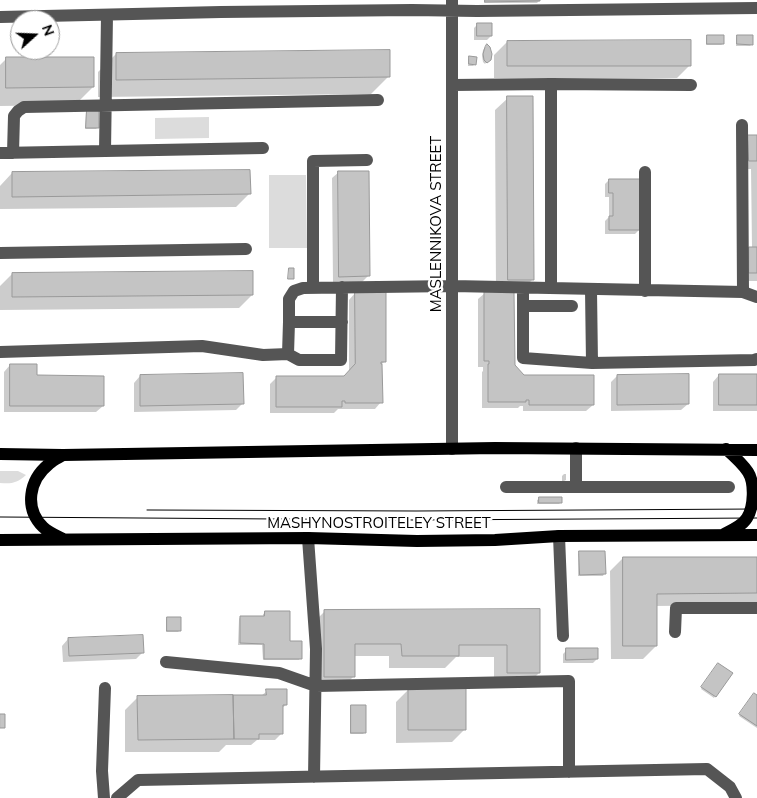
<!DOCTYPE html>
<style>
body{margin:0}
#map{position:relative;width:757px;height:798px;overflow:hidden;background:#fff;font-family:Mulish,sans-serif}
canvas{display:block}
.north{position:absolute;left:10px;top:10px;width:50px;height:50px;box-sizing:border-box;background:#fff;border:1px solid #999;border-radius:50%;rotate:70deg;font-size:14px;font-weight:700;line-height:20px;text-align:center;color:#000}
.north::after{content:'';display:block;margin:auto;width:18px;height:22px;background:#000;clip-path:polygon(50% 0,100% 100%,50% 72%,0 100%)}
</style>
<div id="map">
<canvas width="757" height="798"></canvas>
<div class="north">N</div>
</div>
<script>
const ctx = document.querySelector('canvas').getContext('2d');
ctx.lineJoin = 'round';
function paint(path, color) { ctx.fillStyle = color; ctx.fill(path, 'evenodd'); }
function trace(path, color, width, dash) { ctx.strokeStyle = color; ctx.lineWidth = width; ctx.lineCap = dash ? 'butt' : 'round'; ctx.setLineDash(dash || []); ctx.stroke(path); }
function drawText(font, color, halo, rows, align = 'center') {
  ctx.font = font + ' Mulish,sans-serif'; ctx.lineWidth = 4.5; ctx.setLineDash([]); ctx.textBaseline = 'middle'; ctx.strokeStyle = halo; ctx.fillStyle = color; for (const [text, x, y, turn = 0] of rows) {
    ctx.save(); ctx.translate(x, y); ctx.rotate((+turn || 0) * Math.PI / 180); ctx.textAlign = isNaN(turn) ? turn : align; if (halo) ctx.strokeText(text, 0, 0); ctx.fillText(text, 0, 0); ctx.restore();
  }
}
paint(new Path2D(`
 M209,117v21l-54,1v-21z
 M269,175h37l1,73h-38z
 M0,471h18l8,4c-9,8 -14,9 -26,8z`), '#dcdcdc');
paint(new Path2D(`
 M484,0h55v1l-2,2h-53z
 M478,24l13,12 -4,4h-13v-12z
 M708,36l15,8 -2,1h-15v-7z
 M738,36l14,8 -2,2h-14v-8z
 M507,42l183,23 -13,13h-183v-23z
 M487,45l2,14 -4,5 -2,-2 -1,-6 1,-6z
 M116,54l273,22 -18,18 -273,3v-25z
 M470,58l5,6 -2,2h-5v-7z
 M6,59l87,28 -18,18 -75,1v-41z
 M508,98l24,182 -13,13h-6v73l10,11 70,28 -7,6h-63v-5h-3l-2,2h-36v-36l1,-1v-4h-5v-68l7,-6h11l-1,-183z
 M87,110l10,18 -1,1h-11l1,-17z
 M757,136v145h-16v-24l9,-9h2l-1,-79h-11v-24z
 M339,172l29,104 -6,6 -29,1 -1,-105z
 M12,173l237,21 -13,13 -236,2v-23z
 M609,180l30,50 -4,4h-30v-13l4,-4v-20h-4v-13z
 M12,274l240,21 -13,13 -239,2v-24z
 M355,293l30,68 -4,4v37l-6,7h-37l-4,4h-64v-29l7,-7h67l5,-5v-72z
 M10,365l26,12 67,29 -7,6h-92v-40z
 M719,375h38v36h-44v-29z
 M140,376l103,27 -7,7 -102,2v-29z
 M617,376l71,28 -7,6 -70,1v-29z
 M564,474h2v6l-4,2v-6z
 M539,499l22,3 -2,2h-22v-4z
 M580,552l24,22 -1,2h-25v-22z
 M623,558h134v47l-102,1 1,40 -13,13h-32l-1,-88z
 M539,610v63l-13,13h-32v-29h-38l-11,11h-56v-12h-35v20l-13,13h-29v-65l13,-13z
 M265,613l24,29 11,16 -1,2h-36l-1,-15h-24l1,-26 1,-2 23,1v-4z
 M167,618l13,12 -2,2h-12v-12z
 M68,639l74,14 -6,6 -73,3 -1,-16z
 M567,650l30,9 -4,4h-30v-9z
 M716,666l-1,30 -1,2 -13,-9z
 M409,689l56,40 -13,13 -56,1v-41z
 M267,691l19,14 -4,3v25l-7,7h-18l-6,5h-25l-7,7h-94v-42l13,-13 123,-1z
 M752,696h5v32l-18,-12z
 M351,706l14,26 -2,2h-13v-26z`), '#0003');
const building = new Path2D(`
 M485,0h55v1l-55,1z
 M477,23h15v13h-15z
 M707,35h17v9h-17z
 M737,35h16v10l-16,-1z
 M691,40v26h-184v-25z
 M487,44l3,3 2,7 -1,6 -4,3 -3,-3 -1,-6 2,-7z
 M390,50v27l-274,3v-27z
 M469,56l8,1 -1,8 -7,-1z
 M6,57h88v30l-88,1z
 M507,96h26l1,184h-26z
 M87,109h12v19h-13z
 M748,135h9v26h-8z
 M250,170l1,24 -239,3v-25z
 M338,171h31l1,105 -31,1z
 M609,179h31l1,51h-32v-14h4v-23h-4z
 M749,247h8v26h-8z
 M289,268h5v11h-6z
 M253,271v24l-241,2v-24z
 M514,291l1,74 9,10h70v30h-65v-5h-3v2h-38v-38h1v-3h-5v-69z
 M355,292h31v70h-5v2h1l1,39h-38v-2h-3v6h-66v-31h68l11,-12z
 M10,364h27v11l67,1v30h-94z
 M243,373l1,31 -104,2v-31z
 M689,374v30l-72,1v-30z
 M719,374h38v31h-38z
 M539,497h23v6h-23z
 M579,551h26l1,23 -26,1z
 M623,557h134v36l-100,1v52h-34z
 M540,609v64h-33v-28h-48v11h-57l-1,-12h-46v33h-31v-67z
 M265,611h25v30h12v18h-38v-15l-24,-1v-27h24z
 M167,617h14v14h-14z
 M143,635l1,18 -75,3 -1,-18z
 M566,648h32v11l-32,1z
 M718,663l15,10 -17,24 -15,-10z
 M466,687v43h-58v-42z
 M266,689h21v16h-4v29h-24v5h-25l-1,-44h33z
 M754,693l3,2v31l-18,-12z
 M233,695l1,44 -96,1 -1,-44z
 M351,705h15v28h-15z
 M0,714h5v14h-5z`);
paint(building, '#c4c4c4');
trace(building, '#999', 1);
trace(new Path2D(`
 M0,17l221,-5 191,-2 65,1 280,-3
 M452,85l99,-1
 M742,125l1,167
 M105,151l2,-136
 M0,153l263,-5
 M13,153l1,-37 4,-5 6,-4 354,-7
 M645,172v119
 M0,253l246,-4
 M313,287v-126l54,-1
 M523,288v70l69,5
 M551,288v-204l140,1
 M591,290l1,73 162,-3 3,-1
 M523,306h49
 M289,322h53
 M0,352l202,-6 61,9 25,-1 11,6h42l1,-73
 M288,354l1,-32v-23l5,-8 9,-3 150,-2 290,6 14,5
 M576,448v39
 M452,449v-449
 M506,487h223
 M559,536l4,100
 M308,538l8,111 -2,128
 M675,632l1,-24h81
 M166,662l113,11 37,13 253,-5v91
 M104,798l-2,-27 3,-83
 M117,798l21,-18 569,-11 23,18 6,11`), '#555', 12);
trace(new Path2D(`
 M0,454l63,1 432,-7 262,2
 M63,455c-5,3 -10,5 -14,9 -20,16 -25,44 -6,63 5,5 14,9 20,12
 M724,534c8,-4 18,-8 23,-16 7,-11 8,-35 1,-46 -6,-9 -14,-16 -22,-23
 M0,540l308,-2 109,3 78,-1 64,-4 198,-1`), '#000', 12);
trace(new Path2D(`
 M147,510l269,1 341,-2
 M0,517l416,3 341,-2`), '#000', 1);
drawText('15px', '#000', '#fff', [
 ["MASLENNIKOVA STREET",436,224,-90],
 ["MASHYNOSTROITELEY STREET",379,523]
]);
</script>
